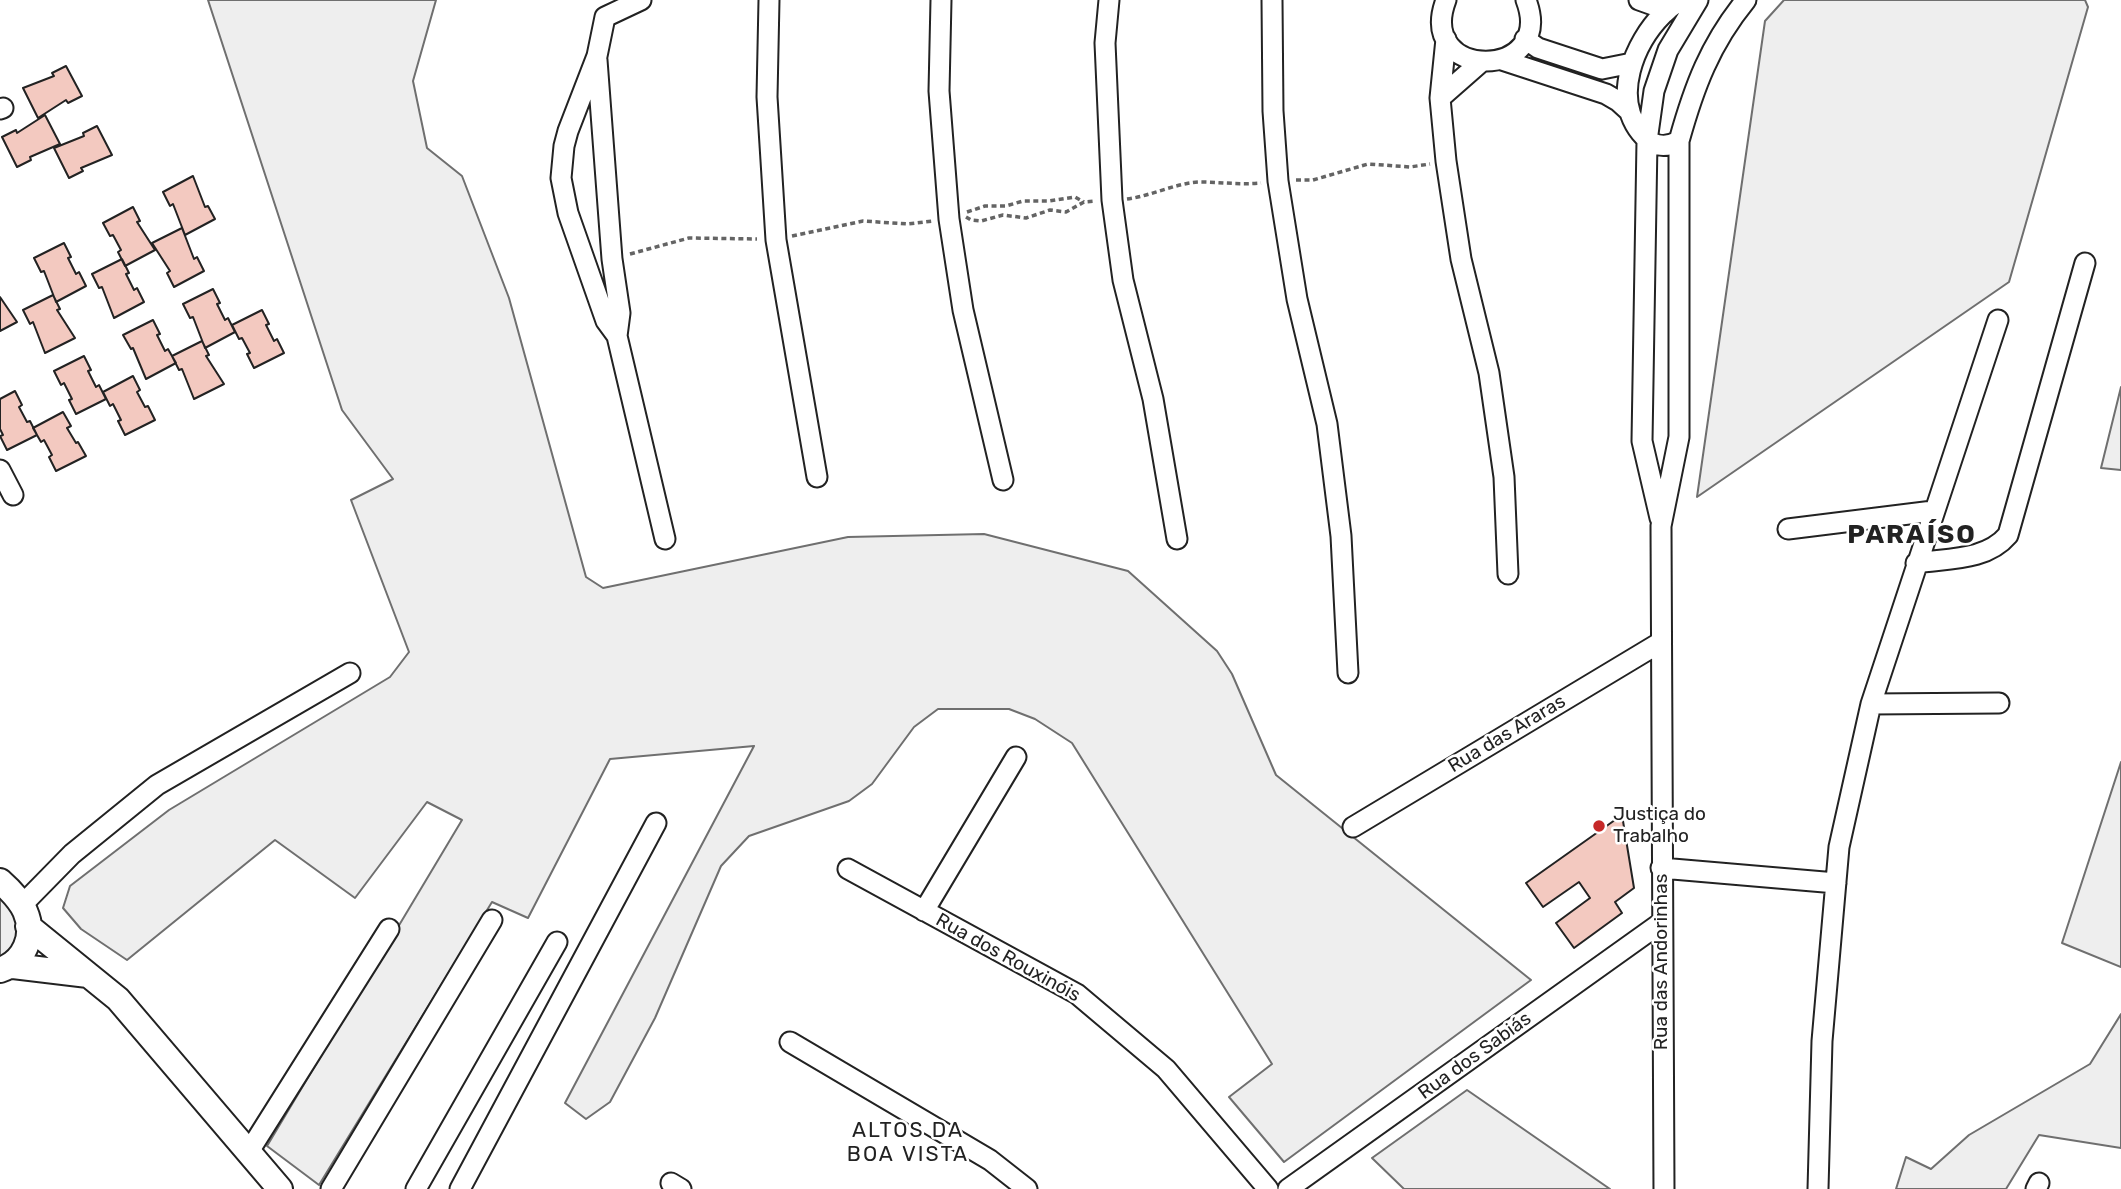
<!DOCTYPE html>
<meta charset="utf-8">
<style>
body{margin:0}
canvas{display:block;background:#fff}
</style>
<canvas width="2121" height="1189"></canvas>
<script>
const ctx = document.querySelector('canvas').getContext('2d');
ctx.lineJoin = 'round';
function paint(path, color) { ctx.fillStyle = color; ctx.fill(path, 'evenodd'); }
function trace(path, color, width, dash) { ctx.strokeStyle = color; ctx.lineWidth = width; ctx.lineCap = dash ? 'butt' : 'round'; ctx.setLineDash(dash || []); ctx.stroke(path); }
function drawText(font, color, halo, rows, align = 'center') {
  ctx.font = font + ' Rubik,sans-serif'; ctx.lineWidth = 5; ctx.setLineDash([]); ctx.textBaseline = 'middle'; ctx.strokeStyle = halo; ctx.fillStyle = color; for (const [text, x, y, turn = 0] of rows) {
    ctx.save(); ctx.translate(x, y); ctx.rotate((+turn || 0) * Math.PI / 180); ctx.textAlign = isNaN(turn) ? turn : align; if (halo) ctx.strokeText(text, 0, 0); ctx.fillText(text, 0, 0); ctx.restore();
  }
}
const green = new Path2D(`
 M208,0h228l-23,81 14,67 35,28 47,122 77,279 17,11 245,-51 136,-3 144,37 89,80 15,23 44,101 255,205 -247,182 -55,-65 43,-33 -200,-321 -37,-24 -26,-10h-71l-24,18 -42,57 -23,17 -100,35 -28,30 -66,152 -45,84 -24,17 -21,-16 189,-357 -144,13 -82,159 -36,-16 -173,283 -52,-39 195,-326 -35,-18 -72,96 -80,-58 -148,120 -46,-31 -18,-21 7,-22 99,-76 221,-133 19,-25 -58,-152 42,-21 -51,-69z
 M1784,0h301l3,7 -79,275 -312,215 68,-476z
 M2121,387v83l-20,-2z
 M2121,762v205l-59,-24z
 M0,892l19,27 -4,27 -15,14z
 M2121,1014v134l-82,-13 -33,54h-110l10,-32 25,12 38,-34 121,-71z
 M1467,1090l143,99h-206l-32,-31z`);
paint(green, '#eee');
trace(green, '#6f6f6f', 2);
const building = new Path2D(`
 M66,66l16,30 -14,7 -2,-3 -28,18 -15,-30 31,-12 -2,-3z
 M45,115l15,29 -30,13 1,3 -14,7 -15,-30 14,-7 1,3z
 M97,126l15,29 -31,13 2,3 -14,7 -15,-30 30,-12 -1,-3z
 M193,176l12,31 3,-1 7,13 -30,16 -12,-31 -3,2 -7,-14z
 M133,207l7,14 -3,1 18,28 -30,16 -7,-14 3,-2 -8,-15 -3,1 -7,-13z
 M182,228l12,31 3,-2 7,14 -30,16 -7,-14 3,-2 -18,-28z
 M64,243l7,14 -3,1 8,16 3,-2 7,14 -30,16 -12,-31 -3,1 -7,-14z
 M122,259l7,14 -3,1 8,16 3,-2 7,14 -30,16 -12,-31 -3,1 -7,-14z
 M213,289l7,14 -3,1 8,16 3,-2 7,14 -30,16 -12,-31 -3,1 -7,-14z
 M53,295l7,14 -3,1 18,28 -30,15 -12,-31 -3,2 -7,-14z
 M0,297l17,25 -17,9z
 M262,310l7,14 -3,1 8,16 3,-2 7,14 -30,15 -7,-14 3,-1 -8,-15 -3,1 -7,-14z
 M153,320l7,14 -3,1 8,16 3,-2 8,14 -30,16 -13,-31 -2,1 -8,-14z
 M202,341l7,14 -3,1 18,28 -30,15 -12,-30 -3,1 -7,-14z
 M84,356l7,14 -3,1 8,16 3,-2 7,14 -30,15 -7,-14 3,-1 -8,-16 -3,2 -7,-14z
 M133,376l7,14 -3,2 8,15 3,-1 7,14 -30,15 -7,-14 3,-1 -8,-16 -3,2 -7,-14z
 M15,391l7,14 -3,2 8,15 3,-1 7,14 -30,15 -7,-14 3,-1 -3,-6v-30z
 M63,412l8,14 -4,2 9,15 2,-1 8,14 -30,15 -7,-14 3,-2 -8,-15 -3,2 -8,-14z
 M1622,815l12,73 -19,14 7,11 -48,35 -18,-25 34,-25 -11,-16 -36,25 -17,-24z`);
paint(building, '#f3c9c0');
trace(building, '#222', 2);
const minor = new Path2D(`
 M641,0l-36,17 -8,39 -29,75 -4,15 -3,32 7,35 38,108 11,15 48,203
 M769,0l-2,97 9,143 41,237
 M941,0l-2,91 10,128 14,91 40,170
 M1109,0l-4,43 7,157 11,80 30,119 24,140
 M1272,0l1,111 5,70 19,118 30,125 14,112 7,137
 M1446,0c-31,82 111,81 80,0
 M1639,0l28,10
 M1446,39l-6,59 41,-36
 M1525,39l13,9 64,21 30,-6
 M597,60l15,199 8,54 -3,23
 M1502,60l104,34 12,7 11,10
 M1440,98l6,63 15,98 28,114 15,104 4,97
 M0,109l3,-1
 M1679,141c-15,8 -28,5 -38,-8 -29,-36 -7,-90 22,-119 4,-3 8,-8 13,-10 5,-3 15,-3 21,-3
 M0,470l13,25
 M1660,518l-18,-77 5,-300 7,-50 14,-41 30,-50
 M1788,529l145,-18
 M1916,563c32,-5 70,-2 92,-28l77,-272
 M1871,704l128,-1
 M1353,827l308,-185
 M1661,868l175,15
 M848,869l229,125 89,75 102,120
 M21,906l51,-52 85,-69 193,-112
 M924,911l92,-154
 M790,1042l200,118 37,29
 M248,1153l141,-224
 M671,1183l10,6
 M331,1189l161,-269
 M416,1189l141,-247
 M460,1189l196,-366
 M1288,1189l374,-267
 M1664,1189l-3,-663 18,-89v-296c15,-54 31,-97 67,-141
 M1818,1189l4,-148 17,-194 32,-143 127,-384
 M2036,1189l3,-6`);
const major = new Path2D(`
 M0,881c9,8 20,19 25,30 11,25 -1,51 -25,59
 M28,926l90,73 162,190
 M13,966l75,9`);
trace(minor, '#222', 23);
trace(major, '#222', 28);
trace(new Path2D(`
 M1296,180h17l55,-16 42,3 20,-3
 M1127,199c24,-3 49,-16 72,-17 21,0 41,3 62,1
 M967,212l18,-6h21l17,-5h26l26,-4 9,5
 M966,217l5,3 10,1 22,-6 23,3 24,-8 16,2 18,-10 11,-1
 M792,236l71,-15 45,3 25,-3
 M630,254l59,-16 68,1`), '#646464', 3.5, [5, 3.5]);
trace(minor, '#fff', 19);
trace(major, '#fff', 24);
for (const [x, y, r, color] of [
 [1599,826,7,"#c62828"]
]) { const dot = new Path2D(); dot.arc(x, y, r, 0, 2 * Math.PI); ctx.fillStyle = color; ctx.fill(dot); trace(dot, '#fff', 2.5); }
drawText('19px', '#222', '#fff', [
 ["Rua das Araras",1507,734,-31],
 ["Rua dos Rouxinóis",1008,958,29],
 ["Rua das Andorinhas",1662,962,-90],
 ["Rua dos Sabiás",1475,1056,-36]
]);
drawText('19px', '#222', '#fff', [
 ["Justiça do",1613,815],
 ["Trabalho",1613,837]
], 'left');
ctx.letterSpacing = '2px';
drawText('21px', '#222', '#fff', [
 ["ALTOS DA",908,1131],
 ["BOA VISTA",908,1155]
]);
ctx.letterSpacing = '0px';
ctx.letterSpacing = '2px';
drawText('bold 26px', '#222', '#fff', [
 ["PARAÍSO",1912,535]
]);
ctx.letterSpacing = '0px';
</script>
